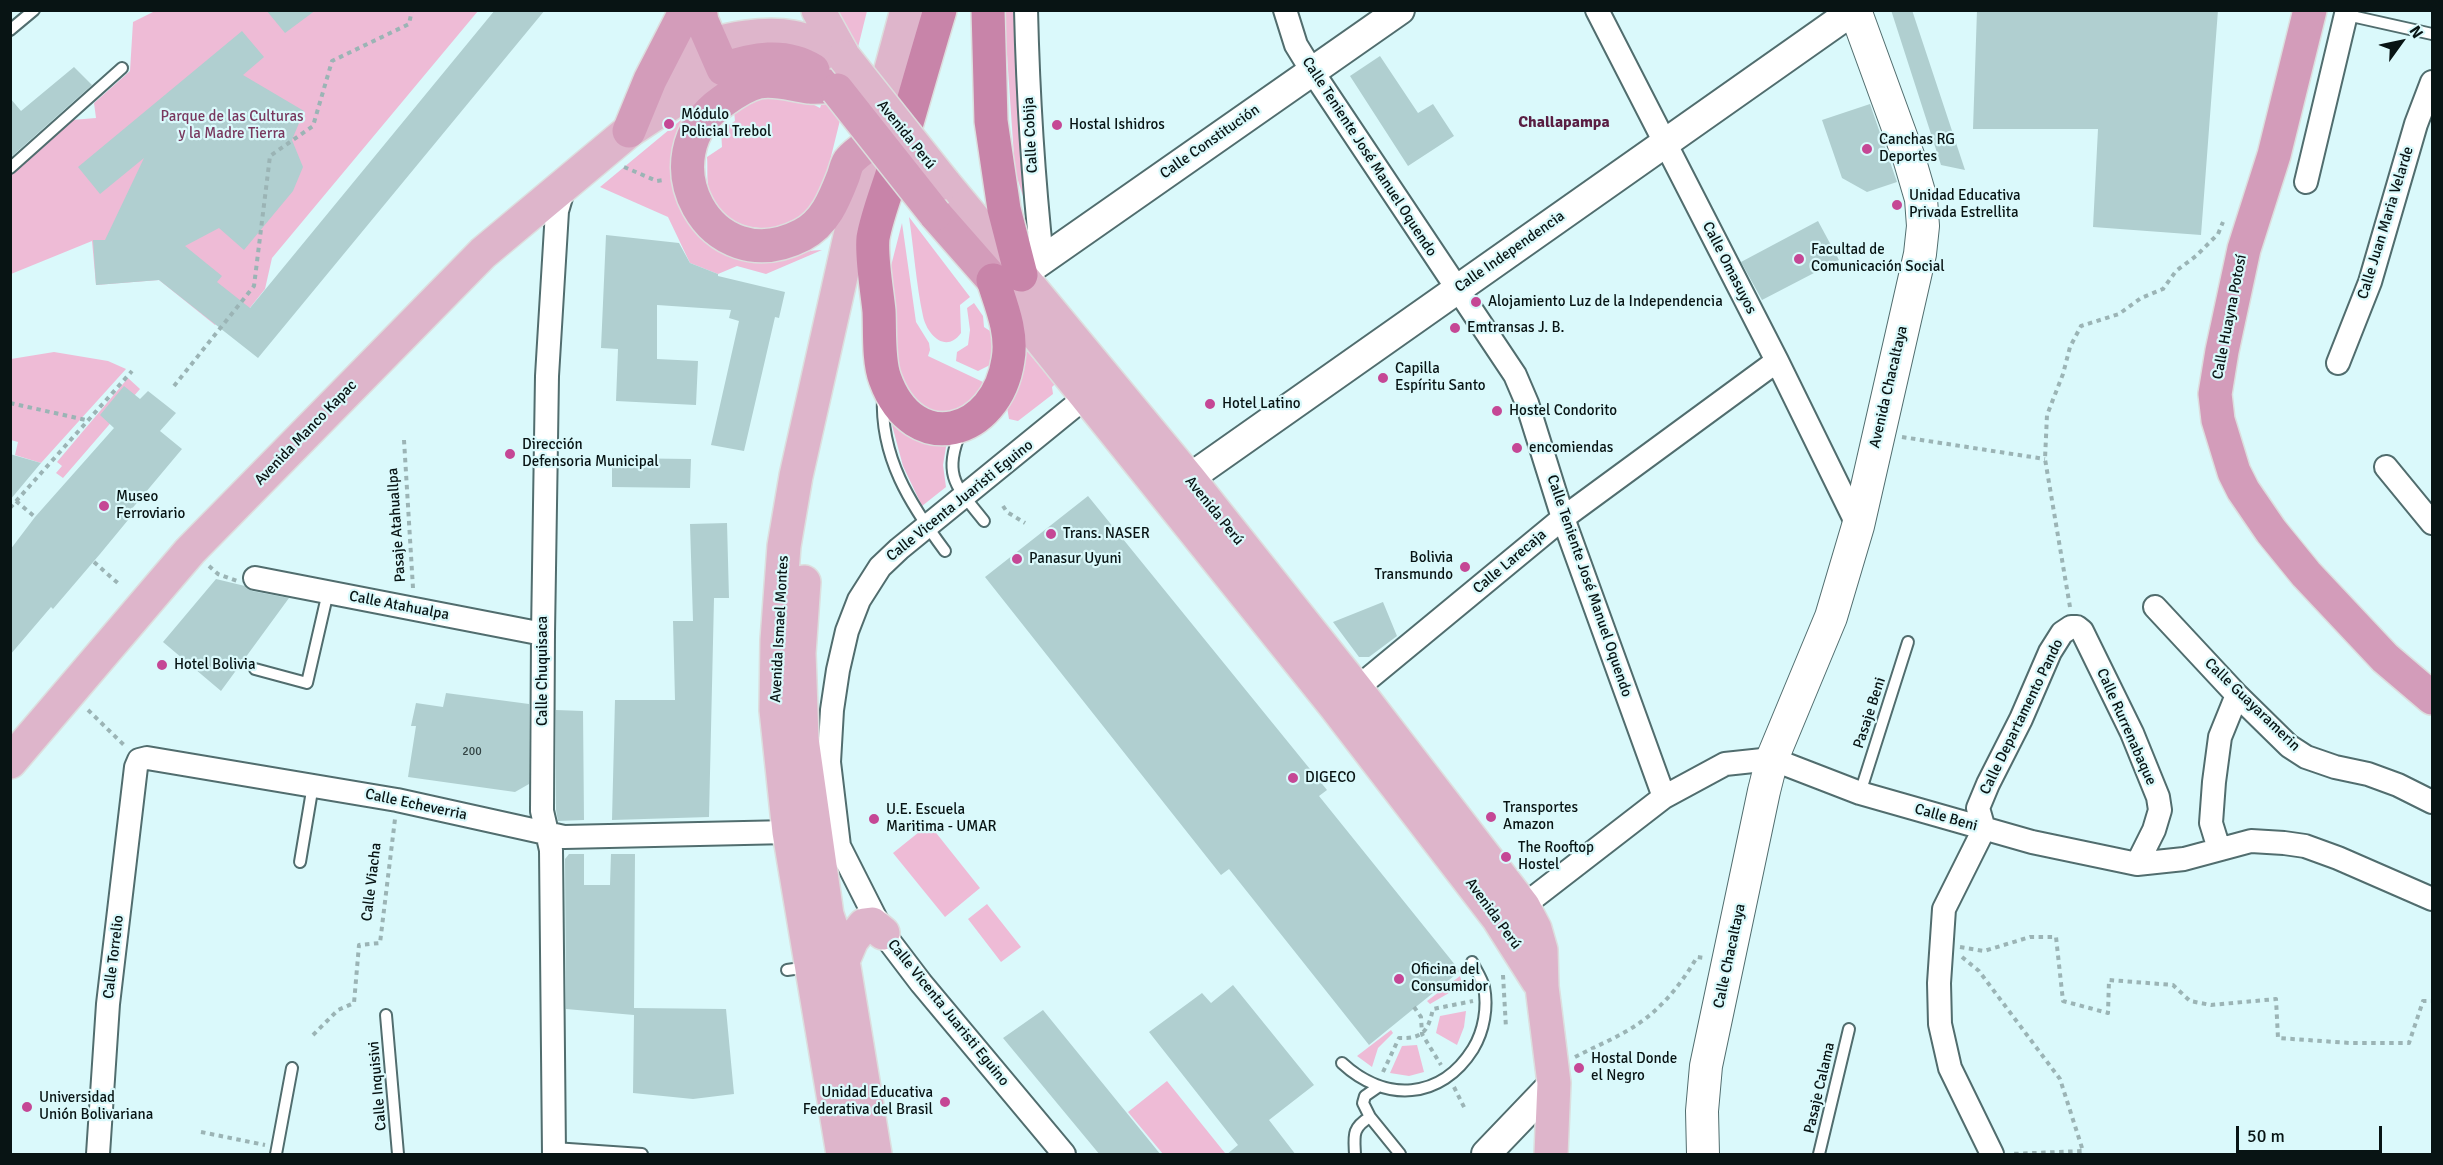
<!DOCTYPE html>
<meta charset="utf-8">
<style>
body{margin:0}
#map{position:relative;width:2443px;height:1165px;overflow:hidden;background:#daf9fb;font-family:Signika,sans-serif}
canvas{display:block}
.frame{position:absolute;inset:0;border:12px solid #081414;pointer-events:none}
.north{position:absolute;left:2371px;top:12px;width:60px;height:60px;-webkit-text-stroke:4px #daf9fb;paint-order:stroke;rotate:57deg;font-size:16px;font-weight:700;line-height:24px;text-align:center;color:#081414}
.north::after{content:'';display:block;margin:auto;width:21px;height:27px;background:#081414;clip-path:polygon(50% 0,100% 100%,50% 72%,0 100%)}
.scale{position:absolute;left:2236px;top:1126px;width:146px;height:27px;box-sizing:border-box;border:3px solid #081414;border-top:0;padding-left:8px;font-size:18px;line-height:21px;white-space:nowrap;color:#081414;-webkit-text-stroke:4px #daf9fb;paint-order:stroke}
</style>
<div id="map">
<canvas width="2443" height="1165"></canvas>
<div class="frame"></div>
<div class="north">N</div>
<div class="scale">50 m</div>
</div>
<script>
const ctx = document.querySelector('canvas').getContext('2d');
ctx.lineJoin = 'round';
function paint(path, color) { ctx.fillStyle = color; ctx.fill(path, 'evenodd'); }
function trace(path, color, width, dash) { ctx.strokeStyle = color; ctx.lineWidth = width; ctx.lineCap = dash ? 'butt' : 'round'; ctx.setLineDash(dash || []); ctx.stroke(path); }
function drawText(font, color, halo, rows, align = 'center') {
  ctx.font = font + ' Signika,sans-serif'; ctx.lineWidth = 4.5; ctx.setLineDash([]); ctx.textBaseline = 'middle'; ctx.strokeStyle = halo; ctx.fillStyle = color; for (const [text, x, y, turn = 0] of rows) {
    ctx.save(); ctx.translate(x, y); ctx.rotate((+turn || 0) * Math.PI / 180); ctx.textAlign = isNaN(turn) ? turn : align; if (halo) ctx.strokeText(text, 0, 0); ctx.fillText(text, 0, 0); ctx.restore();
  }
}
paint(new Path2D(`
 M155,11h323l-206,247 -7,31 -24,30 -13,-11 -13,17 -56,-45 -63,5 -4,-44 -81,33 -1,-99 62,-55 24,-2 -2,-15 36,-32 3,-49z
 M830,11h37l-44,178c-8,10 -14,20 -24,28 -30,21 -75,12 -89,-24 -4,-10 -2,-25 -3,-36l15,-10 -1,-17 14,-9 -1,-10c7,-4 14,-10 21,-13 19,-8 48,0 65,10l26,-75z
 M1004,11h12l12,201 -13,-41z
 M699,105l-14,24 40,121c7,4 15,9 22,10 26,4 49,-10 75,-10l-56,24 -29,-8 -19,8 -28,-11 -22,-46 -68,-30z
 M909,217l61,80 -10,8 1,28c-15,21 -34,2 -38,-17 -7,-32 -9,-66 -14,-99z
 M902,223l14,99 13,21 1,7 -2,6 55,26c-7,23 -33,34 -57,30 -7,-2 -17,-11 -23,-15l-17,-86 5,-45z
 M974,303l9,13 1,11 9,6 1,30 -16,8 -22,-10 1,-9 11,-7 2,-15 -3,-22z
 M1026,350l29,34 -3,3 1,7 -35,27 -9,-2 -2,-12 15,-56z
 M54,352l54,9 18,8 -85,94 -26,-8 3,-13 -7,-2v-81z
 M128,378l12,11 -77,89 -7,-5 6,-7 -5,-4z
 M892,425l12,7 43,9 -4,24 3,22 -24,19 -19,-40z
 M929,824l51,64 -35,29 -52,-64z
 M987,904l34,43 -20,15 -33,-43z
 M1460,976l5,17 -11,-3 -24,14 -3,-3z
 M1466,1011l-2,16 -7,18 -21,-12 4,-17z
 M1391,1030l2,3 -15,15 -6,19 -15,-11z
 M1417,1045l7,27 -15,4 -19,-3 12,-27z
 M1167,1081l58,72 -2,1h-60l-35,-42z`), '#eebbd6');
paint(new Path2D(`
 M266,10h50l-31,23z
 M495,10h50l-287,348 -99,-78 -63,5 -3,-45h12l39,-82 -44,36 -22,-27 164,-136 22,26 -21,18 61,36 -12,29 11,27 -10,24 -49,59 -25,-22 -34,18 37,30 -5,6 33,26z
 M1891,10h21l53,160 -24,-5z
 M1977,10h241l-17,225 -108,-8 5,-98h-125z
 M1380,56l38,57 15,-9 21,32 -46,30 -58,-90z
 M74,67l18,18 -82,73v-60l11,13z
 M1870,104l27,78 -30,10 -25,-14 -20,-58z
 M1818,221l21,39 -77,40 -21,-38z
 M606,235l73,8 11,20 28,11v2l67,16 -6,26 -4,-1 -31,134 -33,-6 28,-124 -10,-3 2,-8 -74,-5v54l41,2 -2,44 -80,-4 2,-52 -17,-1z
 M124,386l16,13 8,-8 28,22 -16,18 22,18 -52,62 3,3 -33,40 -47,55 -2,-2 -41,48v-105l25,-33 79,-89 -14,-13z
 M10,454l31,9 -31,37z
 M612,458l79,1 -1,29 -78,-1z
 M1088,496l239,294 -8,6 141,175 -91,74 -140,-176 -8,6 -236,-298z
 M727,523l2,75h-15l-5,219 -97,3 3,-120h60l-2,-79h20l-3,-97z
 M216,579l29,7 7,5 37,7 -68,93 -58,-49z
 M1383,602l14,34 -28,21h-10l-26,-35z
 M446,693l83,11v80l-14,8 -107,-15 8,-51h-5l5,-23 27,4z
 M556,710l27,1 1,109 -26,1 -2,-11z
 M569,854h15v31h26l1,-31h24l-1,154 92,1 8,85 -41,5 -60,-6 1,-78 -68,-6 -1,-150z
 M1233,985l81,100 -45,35 27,35h-70l12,-10 -89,-113 53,-39 9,10z
 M1043,1010l118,145h-61l-97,-117z`), '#b0cfd0');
const service = new Path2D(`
 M2347,15l85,19
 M10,30l24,-20
 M10,168l112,-100
 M883,396c-3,61 27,108 62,155
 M960,433c-18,44 -2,55 24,88
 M255,669l52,14 21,-91
 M1860,793l48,-151
 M300,862l13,-77
 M787,970l21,-3
 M386,1015l12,139
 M1342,1063c43,40 99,37 131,-14 11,-18 15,-42 11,-62 -2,-8 -8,-17 -12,-25
 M1378,1087l-13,9 -2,7 7,14 30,37
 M554,1148l88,6
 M276,1154l16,-86
 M1355,1154c-1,-19 -3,-26 15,-37
 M1819,1154l30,-125`);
const minor = new Path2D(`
 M1026,10c2,84 7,166 16,249
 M1285,10l11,35 16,26 203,304 12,28 36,115 101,279
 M1597,10l180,351 81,165
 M2306,182l41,-172
 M2338,363l32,-81 46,-158 16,-42
 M2386,467l46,56
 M255,578l288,56
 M2155,607l82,88 52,51 17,11 29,10 33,7 30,11 34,17
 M1345,698l218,-180 214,-157
 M2219,849l-8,-26 3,-41 6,-45 17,-42
 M1510,912l13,-6 141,-109 61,-33 47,-5 88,34 172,49 105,22 47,-5 67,-18 33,2 21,3 33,12 94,41
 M98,1154l10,-150 28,-237 3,-7 8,-2 250,42 167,37 225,-5
 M554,1154l-3,-304 -9,-39 1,-177 4,-258 10,-165 7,-24
 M1064,1154l-143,-171 -38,-50 -44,-87 -10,-84 3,-52 6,-40 9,-39 12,-31 21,-33 19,-18 189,-154
 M1992,1154l-42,-86 -10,-44 -1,-41 5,-74 40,-80 -6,-21 10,-24 33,-65 29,-67 12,-19 9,-6h6l5,4 50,102 26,64 2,13 -6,20 -17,34`);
const tertiary = new Path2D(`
 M1021,275l379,-265
 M1171,491l683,-481
 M1486,1154l68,-71`);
const secondary = new Path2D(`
 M1703,1154l-1,-43 4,-45 58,-275 8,-32 59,-142 27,-91 62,-272 3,-28 -2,-27 -12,-41 -54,-148`);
const primary = new Path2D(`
 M818,10l26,47
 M649,99c27,-43 47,-55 97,-62 16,-2 30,-3 46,0 18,3 35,12 52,20
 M944,183l245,296 167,210 167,217 12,23 6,21 1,37 12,96 -3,71
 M993,280l342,426 163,212 40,63
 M804,582l-5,71 3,86 25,176 16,46 32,193
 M10,762l180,-211 293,-298 146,-122 94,-62
 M843,961l9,-21 12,-15 8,-1 11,9
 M843,1154l-54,-322 -13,-122 1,-70 7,-94 12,-70 75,-333 36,-133`);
const trunk = new Path2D(`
 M700,10l2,11 21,48c30,-10 61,-17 90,1
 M2310,10l-36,145 -30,94 -22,102 -7,43 3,26 16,52 9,18 28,41 35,43 79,84 47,40
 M831,86c-7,1 -15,2 -22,1 -17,-2 -32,-8 -50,-5 -13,3 -25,11 -36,19 -79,55 -14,182 79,134 23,-12 32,-35 41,-58 2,-5 3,-13 7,-17 5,-6 14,-12 21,-17
 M629,131l21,-51 36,-70
 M935,214l58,66`);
const motorway = new Path2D(`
 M940,10c-16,53 -31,106 -46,158 -7,23 -17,47 -21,70 -2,19 4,53 6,73 1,19 -1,50 6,68 29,80 112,56 123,-19 5,-27 -7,-55 -15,-80
 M988,10l3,111 13,88 17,66`);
trace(service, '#516d6e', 14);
trace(minor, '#516d6e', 26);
trace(tertiary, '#516d6e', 32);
trace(secondary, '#516d6e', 34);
trace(primary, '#dcdede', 36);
trace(trunk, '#dcdede', 36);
trace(motorway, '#dcdede', 36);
trace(new Path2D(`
 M624,167l33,14 7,-1
 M174,386l80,-100 16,-130 43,-30 19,-65 77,-37 3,-14
 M10,403l76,17
 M1902,437l143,22
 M404,440l9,148
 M16,501l19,16
 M1003,506l4,6 18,11
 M10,508l122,-137
 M94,562l26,23
 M209,566l9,8 19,7
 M2070,607l-25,-148 2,-44 16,-41 7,-27 11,-21 38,-12 22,-16 22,-9 13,-18 20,-15 22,-22 5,-12
 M88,710l38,37
 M1960,947l24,4 46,-14h26l7,64 45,12 1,-33 64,5 17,16 21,4 65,-6 2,39 72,5h59l14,-42h9
 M1962,957l17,14 81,108 23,72 -72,3
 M1503,975l3,53
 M1414,1007l7,10 1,17 19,31
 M313,1035l25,-25 16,-7 5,-58 21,-2 15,-124
 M1575,1057c21,-11 44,-20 63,-33 25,-17 44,-41 59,-67l8,1
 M1383,1072l16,-34c24,1 29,-7 34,-29l40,-8
 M1454,1087l11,22
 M201,1132l64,13`), '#9bb4b5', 4, [4.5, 4.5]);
trace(service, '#fff', 10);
trace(minor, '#fff', 22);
trace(tertiary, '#fff', 28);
trace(secondary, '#fff', 32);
trace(primary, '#deb5cb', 33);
trace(trunk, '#d39cba', 33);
trace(motorway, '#c884a9', 33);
const primaryBridge = new Path2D(`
 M844,57l100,126`);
const trunkBridge = new Path2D(`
 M837,90l98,124`);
trace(primaryBridge, '#dcdede', 36, []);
trace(trunkBridge, '#dcdede', 36, []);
trace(primaryBridge, '#deb5cb', 33);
trace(trunkBridge, '#d39cba', 33);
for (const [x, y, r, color] of [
 [669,124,6,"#c54795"],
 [1057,125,6,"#c54795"],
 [1867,149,6,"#c54795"],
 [1897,205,6,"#c54795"],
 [1799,259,6,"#c54795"],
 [1476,302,6,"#c54795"],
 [1455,328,6,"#c54795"],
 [1383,378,6,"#c54795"],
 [1210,404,6,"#c54795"],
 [1497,411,6,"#c54795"],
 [1517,448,6,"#c54795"],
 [510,454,6,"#c54795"],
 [104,506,6,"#c54795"],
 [1051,534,6,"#c54795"],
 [1017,559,6,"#c54795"],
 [1465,567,6,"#c54795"],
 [162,665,6,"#c54795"],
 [1293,778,6,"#c54795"],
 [1491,817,6,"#c54795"],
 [874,819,6,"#c54795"],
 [1506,857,6,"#c54795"],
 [1399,979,6,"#c54795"],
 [1579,1068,6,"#c54795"],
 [945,1102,6,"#c54795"],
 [27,1107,6,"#c54795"]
]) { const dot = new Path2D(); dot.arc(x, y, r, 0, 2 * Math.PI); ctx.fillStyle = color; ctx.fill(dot); trace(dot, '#daf9fb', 2); }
drawText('12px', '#324343', null, [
 ["200",472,752]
]);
drawText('15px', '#081414', '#daf9fb', [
 ["Módulo",681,115],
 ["Policial Trebol",681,132],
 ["Hostal Ishidros",1069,125],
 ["Canchas RG",1879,140],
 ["Deportes",1879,157],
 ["Unidad Educativa",1909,196],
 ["Privada Estrellita",1909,213],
 ["Facultad de",1811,250],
 ["Comunicación Social",1811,267],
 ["Alojamiento Luz de la Independencia",1488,302],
 ["Emtransas J. B.",1467,328],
 ["Capilla",1395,369],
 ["Espíritu Santo",1395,386],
 ["Hotel Latino",1222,404],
 ["Hostel Condorito",1509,411],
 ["Dirección",522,445],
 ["Defensoria Municipal",522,462],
 ["encomiendas",1529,448],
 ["Museo",116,497],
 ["Ferroviario",116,514],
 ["Trans. NASER",1063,534],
 ["Bolivia",1453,558,"right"],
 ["Transmundo",1453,575,"right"],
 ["Panasur Uyuni",1029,559],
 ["Hotel Bolivia",174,665],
 ["DIGECO",1305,778],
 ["Transportes",1503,808],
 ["Amazon",1503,825],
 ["U.E. Escuela",886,810],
 ["Maritima - UMAR",886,827],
 ["The Rooftop",1518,848],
 ["Hostel",1518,865],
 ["Oficina del",1411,970],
 ["Consumidor",1411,987],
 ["Hostal Donde",1591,1059],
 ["el Negro",1591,1076],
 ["Unidad Educativa",933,1093,"right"],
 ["Federativa del Brasil",933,1110,"right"],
 ["Universidad",39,1098],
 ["Unión Bolivariana",39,1115]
], 'left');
drawText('15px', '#79385e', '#daf9fb', [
 ["Parque de las Culturas",232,117],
 ["y la Madre Tierra",232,134]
]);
drawText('15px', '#081414', '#daf9fb', [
 ["Avenida Perú",906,135,51],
 ["Calle Cobija",1031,135,-93],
 ["Calle Constitución",1210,142,-35],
 ["Calle Teniente José Manuel Oquendo",1369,157,57],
 ["Calle Juan Maria Velarde",2386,223,-73],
 ["Calle Independencia",1510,252,-35],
 ["Calle Omasuyos",1729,268,63],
 ["Calle Huayna Potosí",2230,317,-79],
 ["Avenida Chacaltaya",1889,387,-77],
 ["Avenida Manco Kapac",306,433,-46],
 ["Calle Vicenta Juaristi Eguino",960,501,-39],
 ["Avenida Perú",1214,511,51],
 ["Pasaje Atahuallpa",397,525,-94],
 ["Calle Larecaja",1510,562,-40],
 ["Calle Teniente José Manuel Oquendo",1589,586,71],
 ["Calle Atahualpa",399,606,11],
 ["Avenida Ismael Montes",780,629,-87],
 ["Calle Chuquisaca",543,671,-90],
 ["Calle Guayaramerin",2252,705,44],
 ["Pasaje Beni",1870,713,-72],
 ["Calle Departamento Pando",2022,717,-64],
 ["Calle Rurrenabaque",2126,727,66],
 ["Calle Echeverria",416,805,12],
 ["Calle Beni",1946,818,16],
 ["Calle Viacha",372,882,-83],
 ["Avenida Perú",1493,914,54],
 ["Calle Chacaltaya",1730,956,-78],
 ["Calle Torrelio",114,957,-83],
 ["Calle Vicenta Juaristi Eguino",948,1013,51],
 ["Calle Inquisivi",378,1086,-95],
 ["Pasaje Calama",1820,1088,-77]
]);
drawText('bold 16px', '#591d42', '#daf9fb', [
 ["Challapampa",1564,123]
]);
</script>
